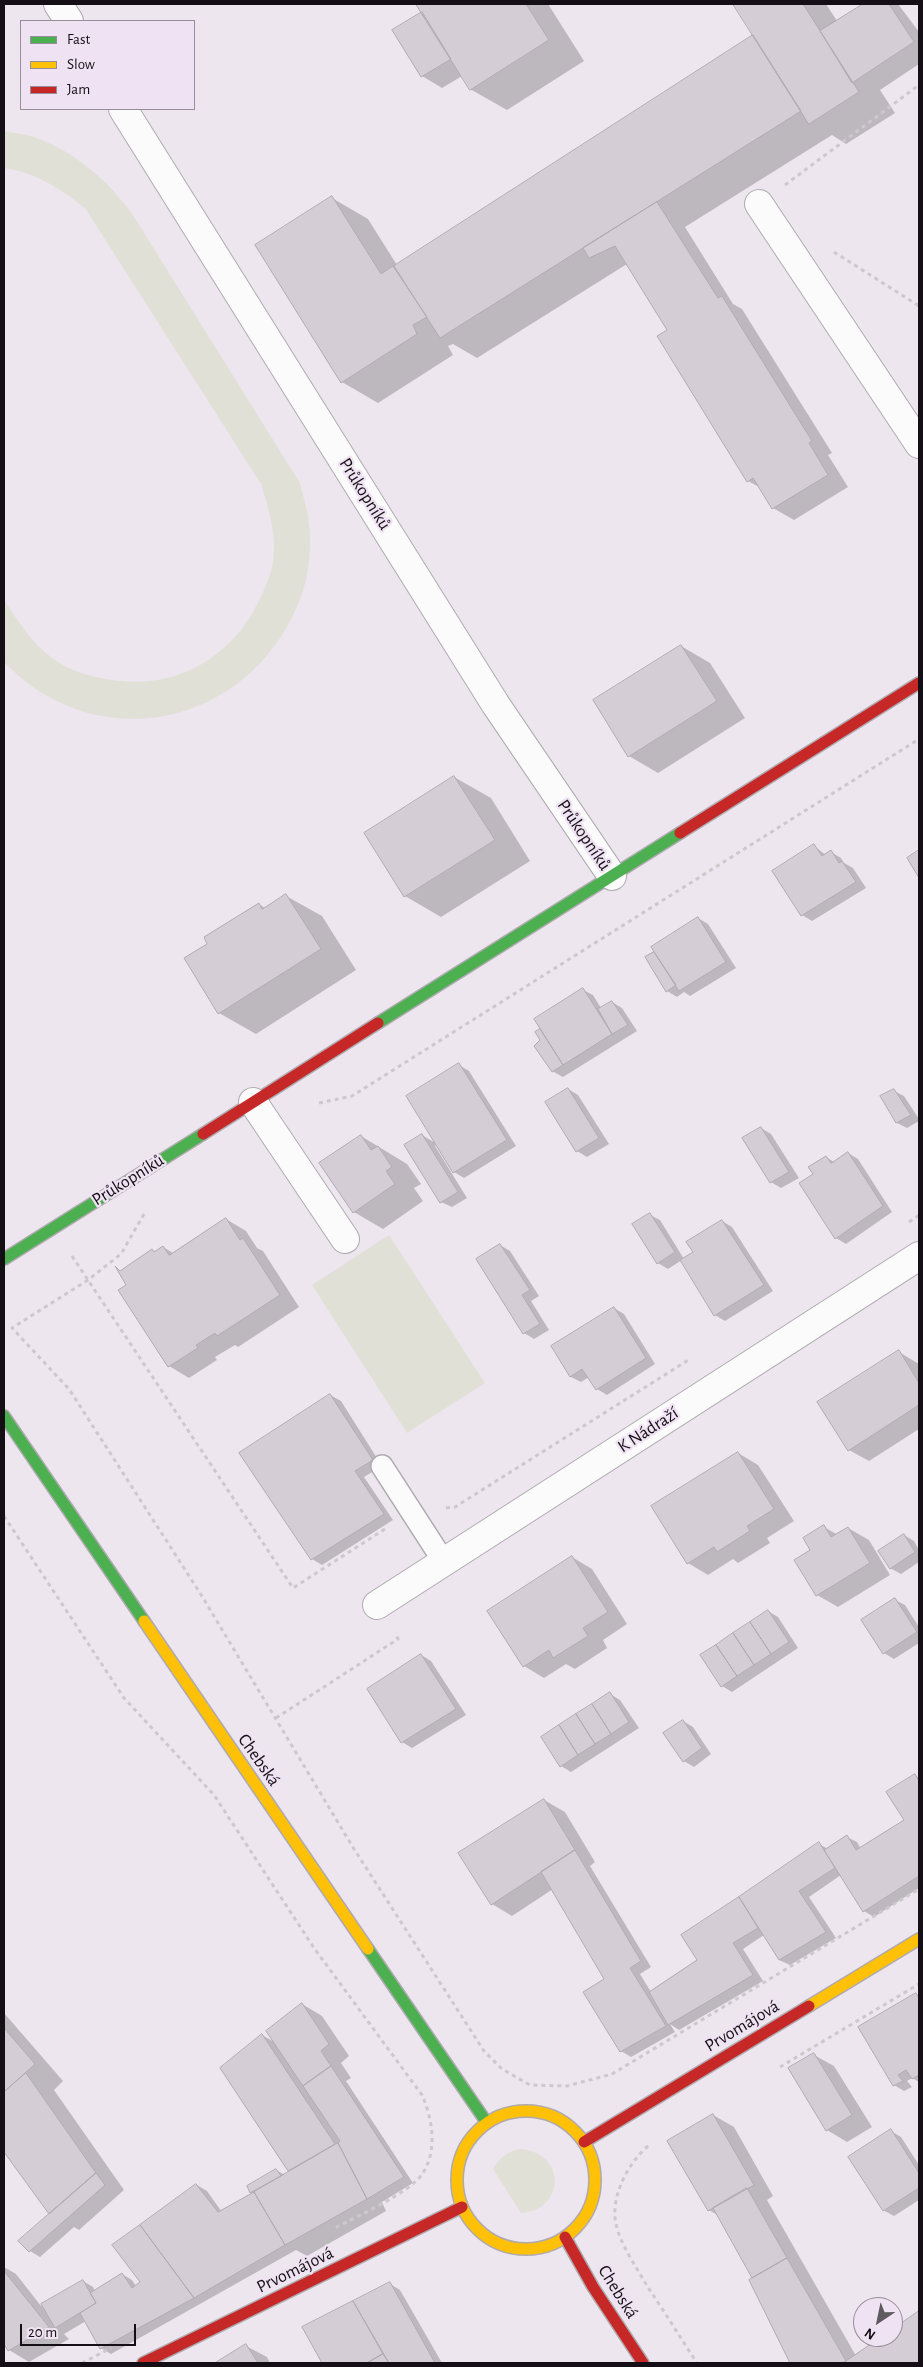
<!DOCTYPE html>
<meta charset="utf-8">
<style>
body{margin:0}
#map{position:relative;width:923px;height:2367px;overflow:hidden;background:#ede6ee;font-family:"Alegreya Sans",sans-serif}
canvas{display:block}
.frame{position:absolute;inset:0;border:5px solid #130f14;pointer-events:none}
.legend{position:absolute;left:20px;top:20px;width:175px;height:90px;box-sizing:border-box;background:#efe2f2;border:1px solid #978e99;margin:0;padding:6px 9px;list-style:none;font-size:15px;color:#130f14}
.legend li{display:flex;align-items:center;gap:10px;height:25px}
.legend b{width:25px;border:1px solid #978e99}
.north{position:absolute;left:853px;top:2297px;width:50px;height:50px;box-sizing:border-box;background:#efe2f2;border:1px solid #978e99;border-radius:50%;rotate:214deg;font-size:14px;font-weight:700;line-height:20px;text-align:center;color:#130f14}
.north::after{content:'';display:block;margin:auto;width:18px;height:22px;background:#5f5a60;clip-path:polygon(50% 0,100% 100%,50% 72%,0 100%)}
.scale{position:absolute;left:20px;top:2324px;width:116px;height:22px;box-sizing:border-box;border:2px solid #130f14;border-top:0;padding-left:6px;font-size:15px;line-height:18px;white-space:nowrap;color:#130f14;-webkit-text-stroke:4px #efe2f2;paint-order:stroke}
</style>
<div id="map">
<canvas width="923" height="2367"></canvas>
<div class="frame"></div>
<ul class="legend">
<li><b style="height:6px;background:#4caf50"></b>Fast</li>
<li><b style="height:6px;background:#ffc107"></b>Slow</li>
<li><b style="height:6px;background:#c62828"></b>Jam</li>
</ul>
<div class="north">N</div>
<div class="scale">20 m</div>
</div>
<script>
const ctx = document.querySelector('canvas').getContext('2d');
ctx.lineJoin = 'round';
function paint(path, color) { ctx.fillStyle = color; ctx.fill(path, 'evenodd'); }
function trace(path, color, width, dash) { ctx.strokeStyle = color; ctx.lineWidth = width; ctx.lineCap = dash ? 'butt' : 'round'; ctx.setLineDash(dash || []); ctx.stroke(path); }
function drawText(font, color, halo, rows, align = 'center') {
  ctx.font = font + ' "Alegreya Sans",sans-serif'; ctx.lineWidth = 4.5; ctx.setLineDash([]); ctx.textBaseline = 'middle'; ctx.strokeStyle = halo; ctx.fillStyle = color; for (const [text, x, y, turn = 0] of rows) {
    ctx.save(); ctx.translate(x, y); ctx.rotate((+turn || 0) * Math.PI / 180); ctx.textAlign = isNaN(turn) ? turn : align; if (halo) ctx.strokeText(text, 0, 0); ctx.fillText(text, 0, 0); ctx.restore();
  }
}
paint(new Path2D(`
 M4,131c10,2 21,3 30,6 40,14 72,42 97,75l169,271c3,13 8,27 9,41 3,23 0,53 -9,75 -48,126 -201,162 -296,63v-62c14,21 27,42 48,58 13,10 33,17 49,20 62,14 120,-11 152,-66 8,-15 17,-32 20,-50 4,-27 -4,-52 -12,-78l-176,-276c-26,-20 -48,-35 -81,-40z
 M389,1235l96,148 -78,50 -95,-148z
 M521,2149c45,4 45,61 0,64l-28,-44c6,-11 15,-18 28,-20z`), '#e0e0d7');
paint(new Path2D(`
 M417,4h131l36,57 -77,49 -37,-21 -8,-13 -20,12 -20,-12 -29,-46 30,-17z
 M735,4h91l11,17 29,-17h32l21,28v32l-39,26 15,23 -49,31 -14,-9 -147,92 48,77 9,5 90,144 -4,2 20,32 -54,33 -21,-12 -12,-20 -13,-7 -79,-151 -42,-66 -150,94 -24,-14 -5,2 5,9 -75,48 -36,-21 -10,-184 36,21 29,46 358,-229z
 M681,646l29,17 35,55 -87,55 -29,-17z
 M454,777l37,21 39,63 -89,56 -36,-21z
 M814,846l12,9 5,-3 10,6 3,5 9,5 13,20 -54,33 -10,-6 -28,-44z
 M286,896l36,20 34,54 -100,64 -37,-21 40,-109 6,4z
 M698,918l10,6 28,44 -46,28 -6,-4 -7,5 -10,-6 -21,-34z
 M583,990l10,5 8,13 11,-6 10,6 15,23 -74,46 -11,-6 -15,-38z
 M459,1065l10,6 47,75 -52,32 -10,-6 -17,-28 -2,2 32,52 -15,9 -11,-5 -19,-67 15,9z
 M568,1089l10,6 31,49 -22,13 -10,-6z
 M894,1091l10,5 15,23v2l-12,7 -10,-5 -15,-26z
 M761,1128l10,6 28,44 -18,10 -10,-6 -27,-43z
 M361,1136l46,28 14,20 -7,4 9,13 -40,28 -29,-17z
 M848,1153l10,6 34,53 -46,32 -10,-6 -21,-63 11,-18 8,5z
 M650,1215l10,5 24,39 10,-7 28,-31 10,6 41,64 -48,30 -10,-6 -33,-55 -14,9 -10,-6z
 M226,1219l20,12 11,17 6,3 36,56 -61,40 -3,-2 -20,12 2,3 -28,18 -20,-12 -41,-81 24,-34 3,1 8,-5 10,6z
 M500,1245l10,6 29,45 -8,5 18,29 -15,9 -10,-6z
 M614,1308l10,6 31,50 -48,31 -10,-6 -8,-12 -8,5 -10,-5 -19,-31z
 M899,1352l20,12v65l-50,32 -20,-11z
 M330,1395l11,6 41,65 -18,11 29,43 -71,45 -10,-6z
 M738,1453l20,12 36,56 -27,17 3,5 -32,20 -5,-4 -25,16 -20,-12z
 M824,1527l14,8 10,-7 21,12 21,35 -52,32 -21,-12 -21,-34 16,-10z
 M904,1535l10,6 5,9v12l-18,12 -11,-6z
 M572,1557l20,12 35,55 -24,16 4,8 -32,21 -9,-5 -22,14 -20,-12z
 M895,1600l10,5 14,22v16l-25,16 -10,-6z
 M768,1611l10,6 20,31 -66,44 -10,-6z
 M421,1655l10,6 35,54 -54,33 -10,-6z
 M610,1694l10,6 19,28 -68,44 -10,-6z
 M683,1721l10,6 18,27 -17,13 -10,-6z
 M915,1775l4,3v110l-45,29 -10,-6 -23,-36 -32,22 27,41 -46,27 -11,-5 -15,-25 -21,14 20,32 -84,49 -9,-6 5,8 -44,25 -10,-6 -15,-72 -53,-90 -41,27 -20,-12 52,-104 21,12 30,50 -5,4 61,101 -11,7 11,18 48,-31 -16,-26 136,-91 9,5 19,-12 10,5 4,7 45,-28z
 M916,1995l3,1v86l-7,-4 -5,3 5,6 -8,4 -10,-6 -34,-57z
 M302,2004l20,12 27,40 -8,7 10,15 -5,3 67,102 -31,19 4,9 -79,45 -11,-6 -185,104 -10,-6 -15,-27 -22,13 5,5 -40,23 -20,-12 -5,-9v-74l12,7 25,32 42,-25 10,6 2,4 27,-17 10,6 4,6 5,-3 56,-98 10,6 15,21 30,-18 -4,-7 28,-17 9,5 6,-3 -2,-2 -27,-135 14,8z
 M4,2013l59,68 -9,9 70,100 -45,40 -5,-3 -34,30 -10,-6 -10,-10 31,-27 -47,-64z
 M814,2055l20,11 38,61 -25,15 -20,-12z
 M713,2115l21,12 39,69 -6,4 89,156 27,-19h10v-7l26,-18v51h-128l-41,-83 4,-1 -35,-63 -10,-6z
 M891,2131l10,6 18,28v35l-25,16 -11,-6z
 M390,2284l10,6 42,73h-119l-19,-35z
 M246,2346l21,11 3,6h-52z`), '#0003');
const building = new Path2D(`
 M416,4h110l23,36 -79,50z
 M733,4h70l56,88 -50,32z
 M863,4h26l25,38 -62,41 -32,-52z
 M422,12l29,47 -30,18 -29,-47z
 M753,35l48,76 -361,227 -46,-72z
 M332,196l49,78 12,-8 34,51 -14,8 4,9 -76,49 -86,-138z
 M657,202l61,96 4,-2 90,145 -3,2 19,32 -56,34 -19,-31 -6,4 -90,-146 10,-6 -52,-84 -26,12 -6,-10z
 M681,645l36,56 -89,56 -35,-57z
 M454,776l41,64 -91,57 -40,-64z
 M814,844l8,12 9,-6 8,13 3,-2 14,21 -55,34 -29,-45z
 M919,850v28l-12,-20z
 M286,894l35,55 -103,65 -34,-56 23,-14 -3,-7 55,-34 3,6z
 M698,917l28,45 -47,29 -28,-44z
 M654,952l22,33 -10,7 -21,-35z
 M583,988l29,46 -49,31 -29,-46z
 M612,1001l16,24 -16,9 -14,-25z
 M540,1029l23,36 -11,7 -18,-26 6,-6 -5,-8z
 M459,1063l48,77 -54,33 -47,-77z
 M568,1088l31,50 -23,14 -31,-50z
 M894,1089l17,26 -15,8 -16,-27z
 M761,1127l28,45 -19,11 -28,-45z
 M422,1134l36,58 -18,11 -36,-58z
 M361,1135l10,15 7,-4 14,21 -6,4 9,13 -42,29 -34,-50z
 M848,1152l35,54 -48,33 -36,-56 14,-9 -5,-7 18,-11 5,7z
 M650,1213l25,39 -18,12 -25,-40z
 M226,1218l14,22 3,-2 37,57 -63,41 -2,-3 -19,12 2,3 -30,19 -50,-77 8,-5 -11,-19 5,5 32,-22 2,3 9,-6 6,9z
 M722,1220l42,65 -50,31 -34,-56 13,-8 -7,-10z
 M500,1244l30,46 -8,5 18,29 -17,10 -47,-75z
 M614,1307l32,51 -50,32 -14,-21 -12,8 -19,-31z
 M899,1350l20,33v22l-71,46 -31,-49z
 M330,1394l43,66 -18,11 29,43 -73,46 -72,-107z
 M738,1452l36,57 -27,17 3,5 -33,21 -3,-5 -27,17 -36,-58z
 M824,1525l7,12 17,-10 22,36 -54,33 -22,-36 16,-10 -7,-12z
 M904,1534l11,18 -25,17 -12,-18z
 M572,1556l36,56 -25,16 5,8 -35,22 -4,-8 -26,17 -36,-56z
 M895,1598l22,34 -34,22 -22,-34z
 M768,1610l21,32 -18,12 -21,-32z
 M750,1622l21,32 -17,11 -21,-32z
 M733,1633l21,32 -17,11 -21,-31z
 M716,1645l21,31 -16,11 -21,-32z
 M421,1654l35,55 -55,34 -34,-54z
 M610,1692l19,30 -18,12 -19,-30z
 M592,1704l19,30 -16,10 -19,-30z
 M576,1714l19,30 -17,11 -19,-30z
 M683,1720l19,28 -19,14 -20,-29z
 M559,1725l19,30 -18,12 -19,-30z
 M915,1774l4,7v95l-56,36 -39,-62 23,-15 9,15 48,-30 -18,-28z
 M544,1799l31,51 -84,55 -33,-52z
 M819,1842l16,26 -36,23 27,41 -47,28 -40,-63z
 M575,1850l66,111 -11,7 36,58 -46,26 -37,-60 21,-13 -63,-107z
 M739,1897l19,31 -25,15 20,32 -85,50 -19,-33 48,-32 -16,-25z
 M916,1993l3,5v77l-7,4 -6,-9 -8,5 5,6 -10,5 -35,-59z
 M302,2003l27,41 -8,7 10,15 -28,20 -37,-55z
 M4,2028l31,36 -31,28z
 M262,2034l73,110 -47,27 -68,-103z
 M814,2053l38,62 -26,16 -38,-63z
 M331,2066l73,111 -37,22 -29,-56 2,-2 -37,-55z
 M26,2073l70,100 -47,41 -45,-62v-60z
 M713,2114l41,71 -46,26 -41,-70z
 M891,2129l28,44v15l-36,23 -35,-54z
 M338,2143l29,56 -82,46 -31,-53z
 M276,2169l5,7 -31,17 -3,-7z
 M96,2173l9,12 -76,67 -11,-11z
 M196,2184l22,28 36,-20 31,53 -91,53 -54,-73z
 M747,2188l40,70 -35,20 -39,-70z
 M140,2225l54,73 -94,51 -20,-36 16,-10 -6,-10 32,-20 10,15 8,-6 -28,-37z
 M787,2258l59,103 -3,2h-53l-41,-83z
 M4,2271l45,56 -41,24 -4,-7z
 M83,2280l13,23 -41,25 -14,-24z
 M390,2282l45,81h-46l-36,-62z
 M353,2301l30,53 -16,9h-45l-20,-36z
 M919,2311v52h-76l38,-26h12v-8z
 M246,2344l12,19h-43z
 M383,2354l6,9h-22z`);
paint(building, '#d4cdd6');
trace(building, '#b0abb1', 1);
const lane = new Path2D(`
 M382,1466l62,96`);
const street = new Path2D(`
 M58,4l11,17
 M123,109l373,596 116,171
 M759,204l160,240
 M253,1102l92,137
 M377,1605l542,-349`);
const fast = new Path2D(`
 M378,1023l302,-190
 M4,1259l199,-125
 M4,1416l140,205
 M368,1949l119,174`);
const slow = new Path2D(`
 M144,1621l224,328
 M809,2006l110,-67
 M457 2180a69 69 0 1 1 138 0a69 69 0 1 1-138 0Z`);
const jam = new Path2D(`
 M680,833l239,-150
 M203,1134l175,-111
 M584,2142l225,-136
 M565,2237l28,50 50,76
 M143,2363l319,-156`);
trace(lane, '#afaab0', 24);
trace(street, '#afaab0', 30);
trace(fast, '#afaab0', 14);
trace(slow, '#afaab0', 14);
trace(jam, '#afaab0', 14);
trace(new Path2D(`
 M785,185l134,-100
 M834,252l85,54
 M319,1103l33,-7 567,-357
 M144,1214l-23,40 -33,26 -76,48 57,61 131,204 154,256 130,202 18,18 28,16 37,1 45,-12 307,-185
 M909,1222l10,-7
 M72,1256l221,332 92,-59
 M446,1508l9,-1 235,-148
 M4,1516l120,182 90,97 100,153 108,147c10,23 16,54 1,78 -13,20 -66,43 -88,55
 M276,1718l122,-79 -3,-6
 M780,2067l139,-83
 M648,2146c-20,17 -38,51 -32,78 4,20 21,44 31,62 17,25 33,51 50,77
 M82,2363l29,-15`), '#cbc9cb', 3, [4, 4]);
trace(lane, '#fcfbfc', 21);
trace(street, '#fcfbfc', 28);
trace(fast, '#4caf50', 11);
trace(slow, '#ffc107', 11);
trace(jam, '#c62828', 11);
drawText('18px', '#130f14', '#efe2f2', [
 ["Průkopníků",365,494,58],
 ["Průkopníků",584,835,56],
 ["Průkopníků",128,1180,-32],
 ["K Nádraží",648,1430,-33],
 ["Chebská",259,1760,55],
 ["Prvomájová",742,2026,-31],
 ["Prvomájová",295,2270,-26],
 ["Chebská",618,2292,58]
]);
</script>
